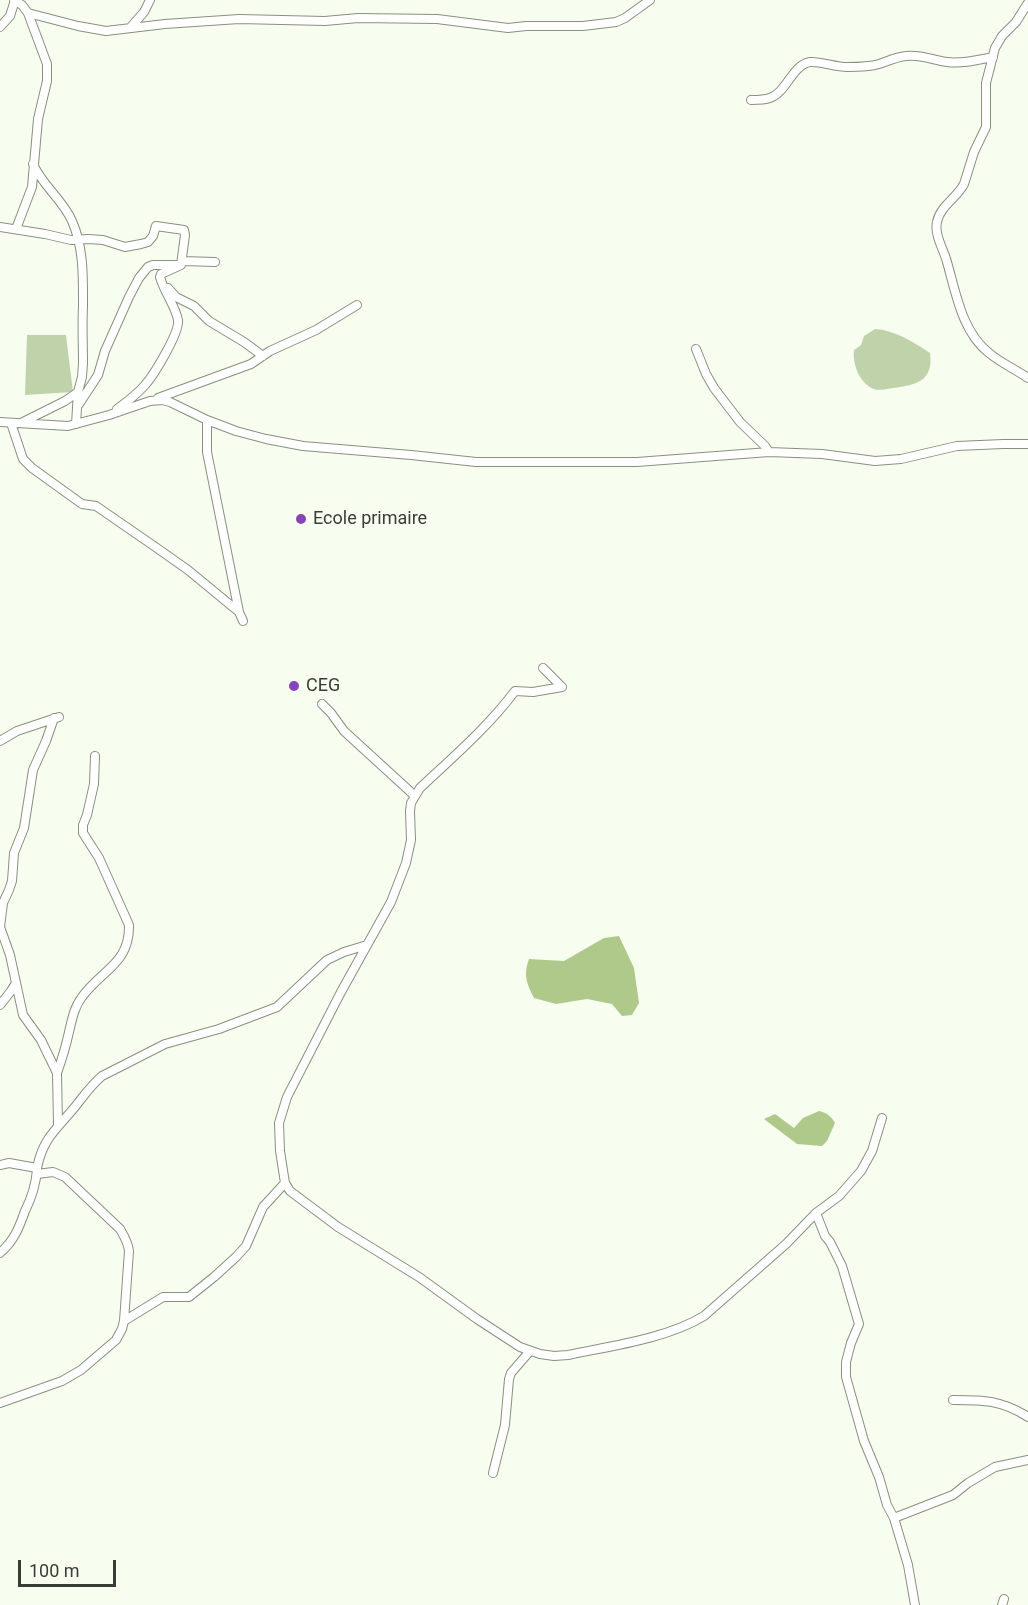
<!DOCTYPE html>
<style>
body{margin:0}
#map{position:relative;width:1028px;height:1605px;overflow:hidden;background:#f7feef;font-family:Roboto,sans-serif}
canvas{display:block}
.scale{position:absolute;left:18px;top:1560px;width:98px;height:27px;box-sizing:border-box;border:3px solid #3a3d36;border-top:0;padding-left:8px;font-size:18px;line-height:21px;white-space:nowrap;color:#3a3d36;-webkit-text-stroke:4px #f7feef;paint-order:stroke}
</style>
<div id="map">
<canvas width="1028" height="1605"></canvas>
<div class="scale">100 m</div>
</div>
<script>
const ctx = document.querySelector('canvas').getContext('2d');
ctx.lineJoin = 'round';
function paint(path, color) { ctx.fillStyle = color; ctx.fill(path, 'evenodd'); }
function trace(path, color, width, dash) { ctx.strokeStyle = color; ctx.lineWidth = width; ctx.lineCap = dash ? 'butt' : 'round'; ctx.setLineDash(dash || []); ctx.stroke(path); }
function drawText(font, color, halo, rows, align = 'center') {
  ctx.font = font + ' Roboto,sans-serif'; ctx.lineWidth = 6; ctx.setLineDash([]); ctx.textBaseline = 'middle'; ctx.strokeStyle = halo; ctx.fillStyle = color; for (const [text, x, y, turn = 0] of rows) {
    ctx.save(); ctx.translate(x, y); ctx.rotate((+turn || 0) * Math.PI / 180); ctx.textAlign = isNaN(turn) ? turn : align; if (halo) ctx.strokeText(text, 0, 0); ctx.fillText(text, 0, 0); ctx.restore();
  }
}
paint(new Path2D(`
 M875,329c20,1 38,13 55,24 4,28 -14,32 -37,35 -6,1 -14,3 -19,1 -14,-5 -22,-25 -20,-39l7,-5 3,-9z
 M27,335h39l7,57 -48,3z`), '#c0d2a9');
paint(new Path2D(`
 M619,936l15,32 5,35 -7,12 -10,1 -10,-12 -25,-5 -31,5 -22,-6c-7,-14 -11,-23 -5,-39l35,2 40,-23z
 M819,1111c8,2 12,5 16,12l-8,18 -5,5 -25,-2 -33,-25 11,-5 19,14 9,-10z`), '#aec989');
const minor = new Path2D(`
 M14,0l8,5 6,8 50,13 28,5 59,-7 74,-5 86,2 33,-3 79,1 71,9 18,-2h57l33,-4 9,-4 25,-18
 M1028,3l-12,19 -14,14 -7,12 -9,35v44l-12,25 -10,32c-7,14 -24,22 -27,38 -3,13 7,28 10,40 9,31 15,70 42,91 12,10 26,16 39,25
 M0,27l10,-11 5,-16
 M130,28l14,-16 6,-12
 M751,100c6,0 13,0 19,-2 17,-6 22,-33 40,-36 10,-1 25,5 37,5 11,0 22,0 32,-3 9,-3 17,-7 27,-8 14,-2 27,4 41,6 15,2 31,-2 46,-5
 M33,164c9,21 30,36 39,57 12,27 11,56 11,86 -1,19 0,37 0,56l-1,14 -4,15 -2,32
 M0,227l45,7 26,6 17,-1 15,1 22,7 16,-3 7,-2 5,-6 3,-10 28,4 1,5 -4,30 -20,9 -1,3c4,15 15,28 18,43 2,12 -24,55 -33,65 -8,9 -18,17 -28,24
 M16,229l16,-42 6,-68 9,-38v-17l-19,-51
 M182,261l33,1
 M168,288l8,9 18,9 15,15 35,21 19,14
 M696,349l10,25 8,14 26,34 25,24 4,6
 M158,398l93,-34 19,-13 46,-21 41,-25
 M79,404l19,-29 7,-24 24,-54 10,-19 9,-11 5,-2h24
 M207,420v32l32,160 4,9
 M0,422l68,4 41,-11 41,-14 12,-1 8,2 37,18 29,11 30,8 37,7 108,9 65,7h161l132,-10 53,2 53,7 26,-2 56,-13 46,-2h25
 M11,423l12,36 9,9 50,36 14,2 58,40 34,24 51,42
 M21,423l44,-22 13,-9
 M543,668l19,19
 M562,687l-29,5 -18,-1c-27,36 -62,66 -95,97l-9,15 -1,8 1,29 -5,23 -15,39 -50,90 -54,105 -8,26 1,28 5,32 5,8 48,36 81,50 58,42 43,28 20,7 14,2 14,-1c43,-9 98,-16 136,-39l82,-72 30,-31 23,-17 22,-25 11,-20 10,-33
 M322,704l9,9 13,18 71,65
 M0,741l17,-10 42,-14
 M0,927l3,-24 6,-13 3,-9 2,-28 10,-25 9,-58 13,-29 8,-23
 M0,927l10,28 13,60 18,25 16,33 1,52
 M0,1005l11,-14 5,-8
 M57,1073c5,-14 9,-27 12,-41 3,-12 5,-25 13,-35 19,-27 48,-33 47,-72l-30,-67 -16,-25v-8l4,-10 7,-31 1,-28
 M0,1165l9,-2 28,5c6,-30 19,-38 37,-60 9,-11 17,-23 28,-32l63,-32 54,-15 58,-22 50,-47 17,-8 23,-7
 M816,1213l9,23 5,6 12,24 17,58 -8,19 -5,19v15l18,64 15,36 8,28 7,13 14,47 7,40
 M0,1253c14,-12 19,-25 25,-42 7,-14 11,-26 12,-42
 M124,1321l39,-24h26l25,-20 22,-20 10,-11 17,-39 22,-24
 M953,1400c30,0 49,0 75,17
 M0,1403l62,-22 19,-11 35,-30 6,-11 2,-8 5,-70c-1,-9 -5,-15 -9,-22l-55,-52 -12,-5 -16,2
 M493,1473l12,-48 4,-46 2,-6 19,-22
 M894,1518l59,-23 15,-12 27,-16 33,-7
 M1002,1605l2,-6`);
trace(minor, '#88907e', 10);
trace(minor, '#fff', 8);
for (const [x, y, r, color] of [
 [301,519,6,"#8544b9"],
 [294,686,6,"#8544b9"]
]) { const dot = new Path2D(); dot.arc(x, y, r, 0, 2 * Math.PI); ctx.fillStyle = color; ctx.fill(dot); trace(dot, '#f7feef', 2); }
drawText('18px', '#3a3d36', '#f7feef', [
 ["Ecole primaire",313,519],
 ["CEG",306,686]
], 'left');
</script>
